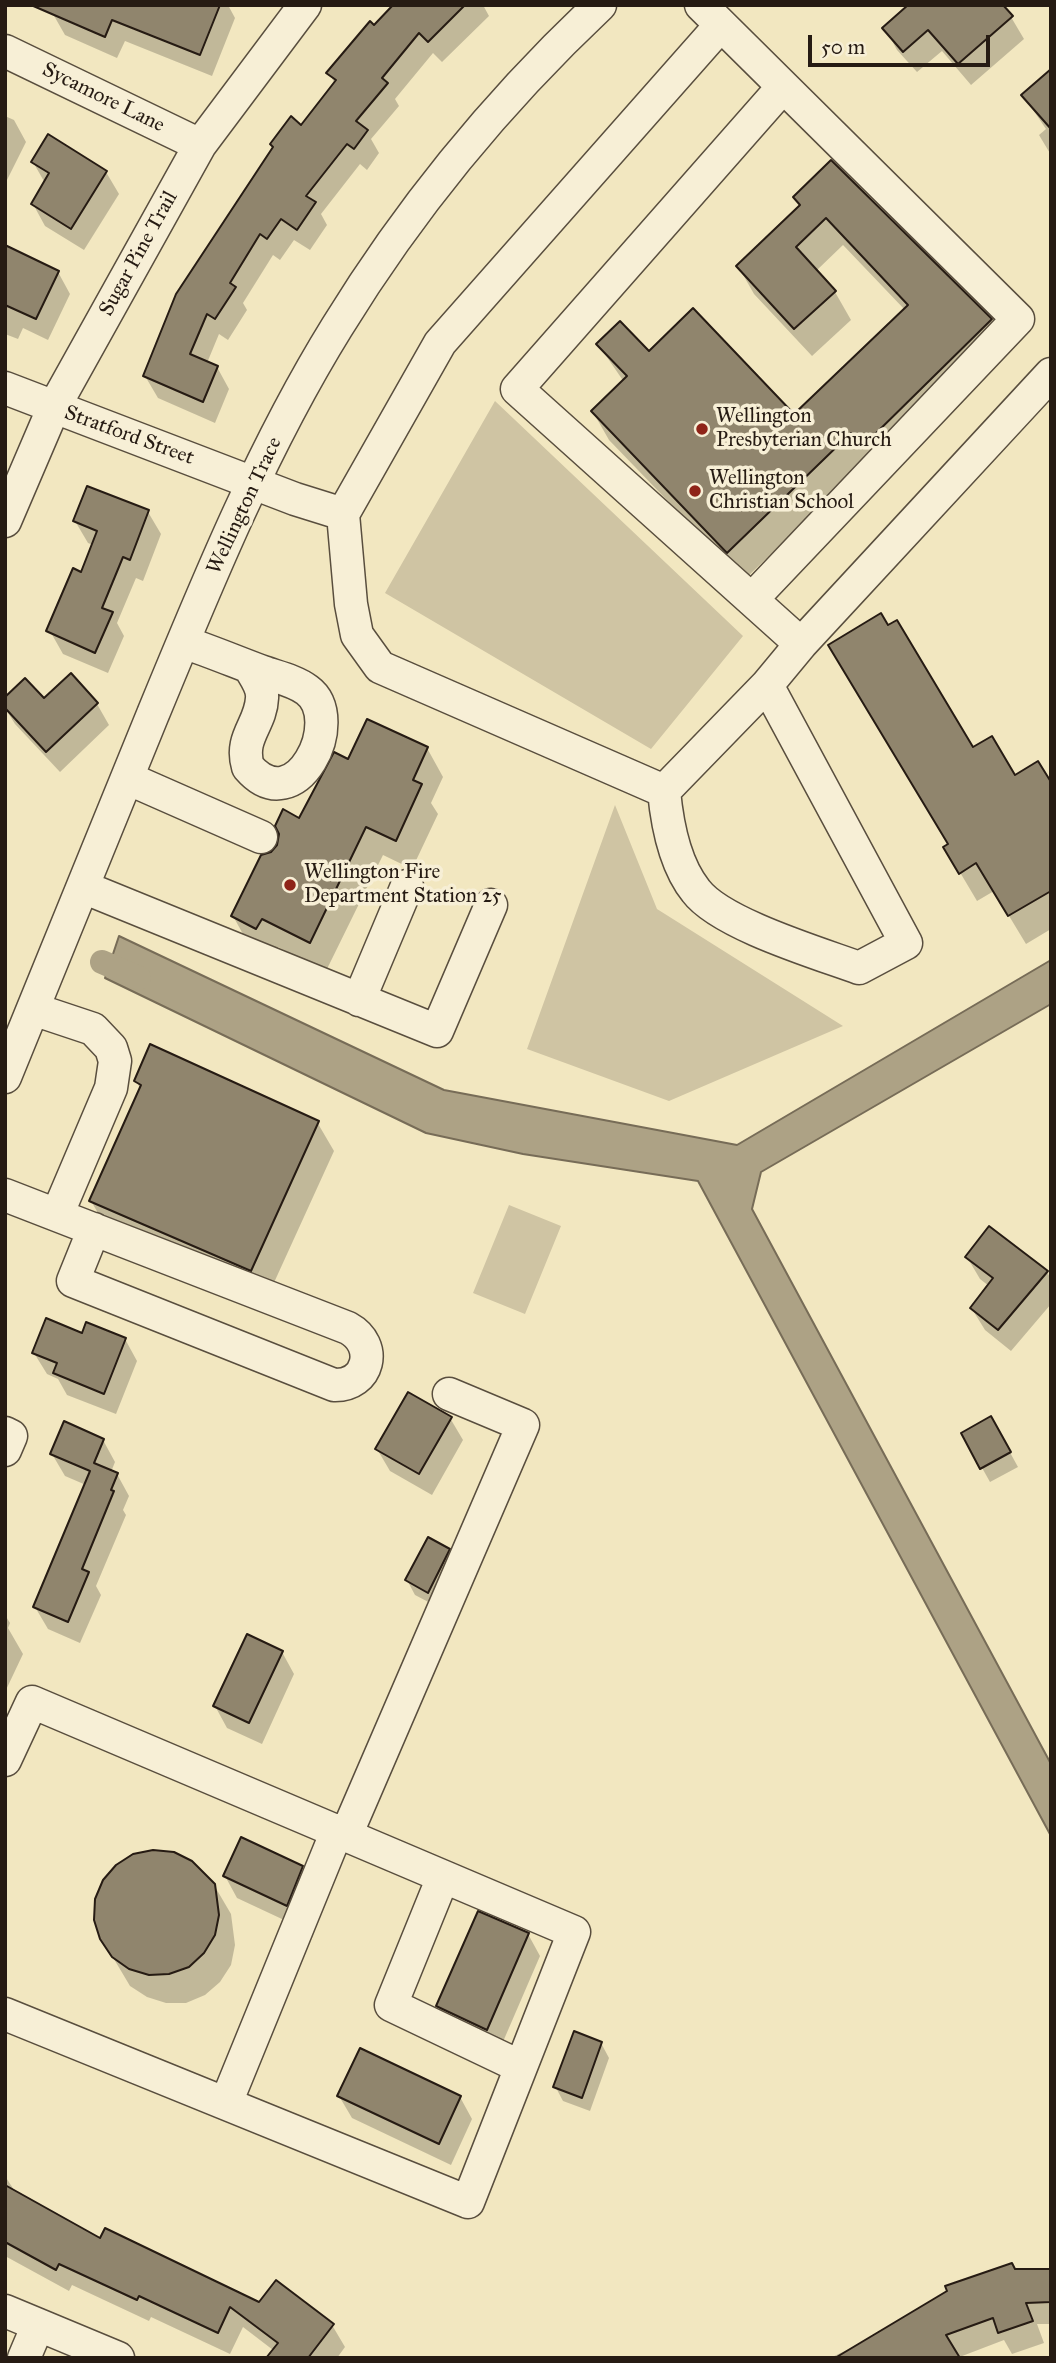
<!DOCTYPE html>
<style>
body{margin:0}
#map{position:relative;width:1056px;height:2363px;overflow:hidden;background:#f2e7c0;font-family:"IM FELL Great Primer",serif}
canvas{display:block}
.frame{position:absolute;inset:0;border:7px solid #261b13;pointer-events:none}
.scale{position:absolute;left:808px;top:35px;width:182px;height:32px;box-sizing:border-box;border:4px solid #261b13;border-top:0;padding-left:9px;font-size:21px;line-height:24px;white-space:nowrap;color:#261b13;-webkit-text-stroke:5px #f7efd6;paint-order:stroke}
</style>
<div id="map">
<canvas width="1056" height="2363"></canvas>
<div class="frame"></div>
<div class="scale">50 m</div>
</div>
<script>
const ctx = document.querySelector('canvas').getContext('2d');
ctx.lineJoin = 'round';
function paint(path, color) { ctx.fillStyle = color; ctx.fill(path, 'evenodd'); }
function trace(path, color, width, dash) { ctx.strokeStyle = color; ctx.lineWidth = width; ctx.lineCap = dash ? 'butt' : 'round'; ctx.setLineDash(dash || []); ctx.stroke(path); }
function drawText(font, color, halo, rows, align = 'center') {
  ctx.font = font + ' "IM FELL Great Primer",serif'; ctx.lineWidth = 7; ctx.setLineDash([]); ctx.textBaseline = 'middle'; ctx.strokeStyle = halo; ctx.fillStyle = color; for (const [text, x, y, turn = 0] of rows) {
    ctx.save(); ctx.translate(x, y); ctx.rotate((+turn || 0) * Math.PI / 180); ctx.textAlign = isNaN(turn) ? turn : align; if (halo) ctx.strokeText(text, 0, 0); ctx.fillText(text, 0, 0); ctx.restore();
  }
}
paint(new Path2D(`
 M495,401l248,235 -92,113 -266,-156z
 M615,805l42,104 186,117 -174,75 -142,-52z
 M509,1205l52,21 -36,88 -52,-21z`), '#cfc4a3');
const water = new Path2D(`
 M119,936l325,154 293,55 314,-185v44l-290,168 -9,37 299,555v72l-353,-655 -175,-27 -97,-21 -321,-155z`);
paint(water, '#ada285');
trace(water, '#776c57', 2);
paint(new Path2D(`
 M56,5h172l7,13 -23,58 -87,-35 -8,17 -52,-23 -12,-21z
 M396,5h87l6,11 -47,46 -9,-9 -38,46 4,7 -28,33 8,14 -12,17 -7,-6 -39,50 6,11 -17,25 -16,-10 -14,20 -7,-5 -30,48 4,7 -19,30 -9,-6 -12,29 10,4 12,22 -14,34 -57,-25 -13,-22 156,-249 34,-43 -6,-11z
 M1011,17l13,22 -53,46 -29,-34 -25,21 -20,-22 -12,-22z
 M1051,71v84l-12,-20 7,-6 -23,-34z
 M5,116l9,4 12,22 -21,42z
 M33,162l73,10 13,22 -35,56 -39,-24 -12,-22 12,-21z
 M831,162l160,158 16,28 -139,112 -124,120 -135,-140 -16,-28 31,-30 -26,-38 51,9 145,63 111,-106 -62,-65 -27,26 19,21 16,28 -39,36 -58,-62 -16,-28 63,-58 -6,-10z
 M5,247l53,25 12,22 -22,46 -25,-12 -5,11 -13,-5z
 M148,512l13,22 -18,47 -7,-3 -19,45 7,13 -16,37 -45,-19 -13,-23 32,-57 11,-29 -5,-2 -13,-22z
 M44,701l53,3 12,21 -49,47 -45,-48 -10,-16z
 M427,748l16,29 -12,26 7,11 -26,55 -29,-14 -57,116 -48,-24 -5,10 -24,-12 -16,-29 39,-62 77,-93z
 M973,750l41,27 37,9v143l-25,15 -32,-53 -17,10 -32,-54 4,-2z
 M136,1081l181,41 17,29 -67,147 -159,-68 -17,-29 50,-111z
 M967,1257l80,15 4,7v25l-40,47 -26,-21 -13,-21 17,-23 -9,-7z
 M83,1335l42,4 12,22 -21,53 -49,-19 -9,-16 -11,-5 -13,-21z
 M450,1418l13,22 -31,55 -42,-24 -13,-22z
 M991,1418l27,49 -28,15 -27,-48z
 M103,1440l12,22 -4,10 6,2 12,22 -6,14 3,5 -30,71 5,9 -21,48 -32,-14 -13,-22 51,-122 -21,-9 -13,-22z
 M448,1550l9,14 -21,42 -21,-11 -8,-15z
 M5,1615l5,8 -2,5 15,26 -18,38z
 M282,1652l12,22 -32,70 -35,-16 -12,-22z
 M302,1867l12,22 -15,38 -62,-29 -12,-22z
 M214,1885l17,29 4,31 -4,20 -11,17 -15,13 -19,8h-20l-19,-6 -17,-11 -28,-47z
 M528,1934l12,22 -41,95 -48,-23 -13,-22z
 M601,2043l8,15 -19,53 -27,-10 -8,-15z
 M339,2096l121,1 12,22 -21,46 -99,-47z
 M5,2176l11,17 85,48 159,63 72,21 13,22 -8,11h-59l-5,-8 -30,-23 -13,27 -79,-37 -2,4 -77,-36 -3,6 -64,-35z
 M1015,2271h36v53h-14l7,19 -32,11 -8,-14 -47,18h-127z`), '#0003');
trace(new Path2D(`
 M102,962l37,16`), '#ada285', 24);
const building = new Path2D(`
 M31,5h189l-20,50 -88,-35 -7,17z
 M393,5h72l-37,37 -9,-9 -37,45 6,5 -32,38 12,9 -14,19 -7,-5 -41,52 10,6 -19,28 -16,-11 -14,20 -7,-5 -30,49 6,4 -21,32 -8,-5 -17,40 28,12 -15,36 -60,-26 33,-82 97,-147 -3,-3 21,-28 10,9 35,-45 -10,-7 44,-52 4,4z
 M908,5h95l10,11 -55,48 -30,-34 -25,22 -21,-24z
 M1051,69v60l-30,-34z
 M48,134l59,37 -36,58 -40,-25 18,-31 -18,-11z
 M831,160l161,159 -129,127 -12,-13 -124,120 -136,-142 36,-35 -31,-32 24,-23 29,30 44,-43 101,106 114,-109 -82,-87 -30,29 40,44 -42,38 -58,-63 64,-61 -7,-8z
 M5,245l54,26 -23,48 -31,-14z
 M87,486l62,24 -19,50 -7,-3 -21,51 11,4 -18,41 -49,-22 27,-63 8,4 16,-41 -24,-10z
 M881,613l7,12 9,-5 76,127 19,-11 23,39 23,-14 13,21v109l-43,25 -32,-53 -17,11 -16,-27 5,-3 -120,-199z
 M71,673l27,30 -52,49 -41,-44v-11l20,-19 19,20z
 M367,719l61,28 -15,33 9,4 -26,57 -30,-14 -56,116 -48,-24 -6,10 -25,-13 30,-61 10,-3 6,-7 2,-11 -4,-8 8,-17 16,9 35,-66 14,7z
 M150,1044l169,77 -68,150 -162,-70 52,-116 -7,-4z
 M989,1226l59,45 -50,59 -28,-22 23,-30 -28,-21z
 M46,1318l36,15 4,-11 40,16 -22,56 -51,-21 4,-10 -25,-10z
 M408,1392l44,25 -33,57 -44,-25z
 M991,1416l20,36 -31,17 -19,-36z
 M64,1421l40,18 -10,24 24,10 -7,17 3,1 -32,78 7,3 -21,50 -35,-15 57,-136 -40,-17z
 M428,1537l22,12 -22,44 -23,-13z
 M247,1634l36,17 -34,72 -36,-17z
 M241,1837l62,29 -16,40 -64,-30z
 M153,1850l21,2 18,9 23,23 4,31 -4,20 -11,18 -15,14 -20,7 -20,1 -20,-6 -17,-12 -12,-18 -6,-19 1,-21 8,-19 13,-15 17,-11z
 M478,1911l51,22 -42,97 -51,-24z
 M574,2031l28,11 -20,56 -29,-11z
 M360,2048l101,48 -22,48 -102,-48z
 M5,2185l95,53 5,-10 154,74 17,-22 58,44 -26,34h-42l12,-15 -48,-36 -12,26 -79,-37 -2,4 -78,-36 -3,6 -51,-28z
 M1012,2263l3,6h36v33l-25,1 7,18 -35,12 -5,-15 -47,17 14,23h-125l112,-67 -2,-5z`);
paint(building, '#90856d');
trace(building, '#261b13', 2);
const minor = new Path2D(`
 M701,5l317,314 -265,279
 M5,51l195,94
 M782,88l-265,301 284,255
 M5,388l290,111 48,15
 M5,521l48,-112 147,-264 105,-140
 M183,642c27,9 53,20 80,30 14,5 32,9 44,18 40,29 -11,133 -59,77 -9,-30 13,-42 14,-69 1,-11 -7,-21 -12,-30
 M127,778l134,59
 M664,791l-284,-124 -23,-32 -6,-31 -8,-90 97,-171 280,-317
 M664,791c3,32 11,74 32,100 25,33 122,62 163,77l47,-25 -139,-258
 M664,791l103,-106 34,-41 250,-270
 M83,887l354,144 54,-126
 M359,1000l48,-114
 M33,1009l60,20 18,19 4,13 -4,27 -54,127
 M5,1077c50,-121 99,-242 148,-363 54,-131 109,-266 184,-387 73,-119 162,-227 263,-322
 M5,1195l343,133c31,17 21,58 -14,57l-261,-104 21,-52
 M5,1433l6,3 -6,14
 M5,1760l27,-58 542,230 -106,270 -463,-188
 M346,1835l177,-410 -74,-31
 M443,1877l-52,128 130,62
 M226,2103l111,-272
 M5,2311l113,47
 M24,2358l14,-33`);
trace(minor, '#594e3e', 35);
trace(minor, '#f7efd6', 32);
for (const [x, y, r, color] of [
 [702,429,7,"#8f2418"],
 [695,491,7,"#8f2418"],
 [290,885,7,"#8f2418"]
]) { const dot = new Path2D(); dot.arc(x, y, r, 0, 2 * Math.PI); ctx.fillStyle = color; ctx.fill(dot); trace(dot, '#f7efd6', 2.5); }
drawText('21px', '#261b13', '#f7efd6', [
 ["Sycamore Lane",103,98,26],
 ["Sugar Pine Trail",139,254,-61],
 ["Stratford Street",129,436,20],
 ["Wellington Trace",245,506,-65]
]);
drawText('21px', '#261b13', '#f7efd6', [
 ["Wellington",716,417],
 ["Presbyterian Church",716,441],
 ["Wellington",709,479],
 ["Christian School",709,503],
 ["Wellington Fire",304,873],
 ["Department Station 25",304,897]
], 'left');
</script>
